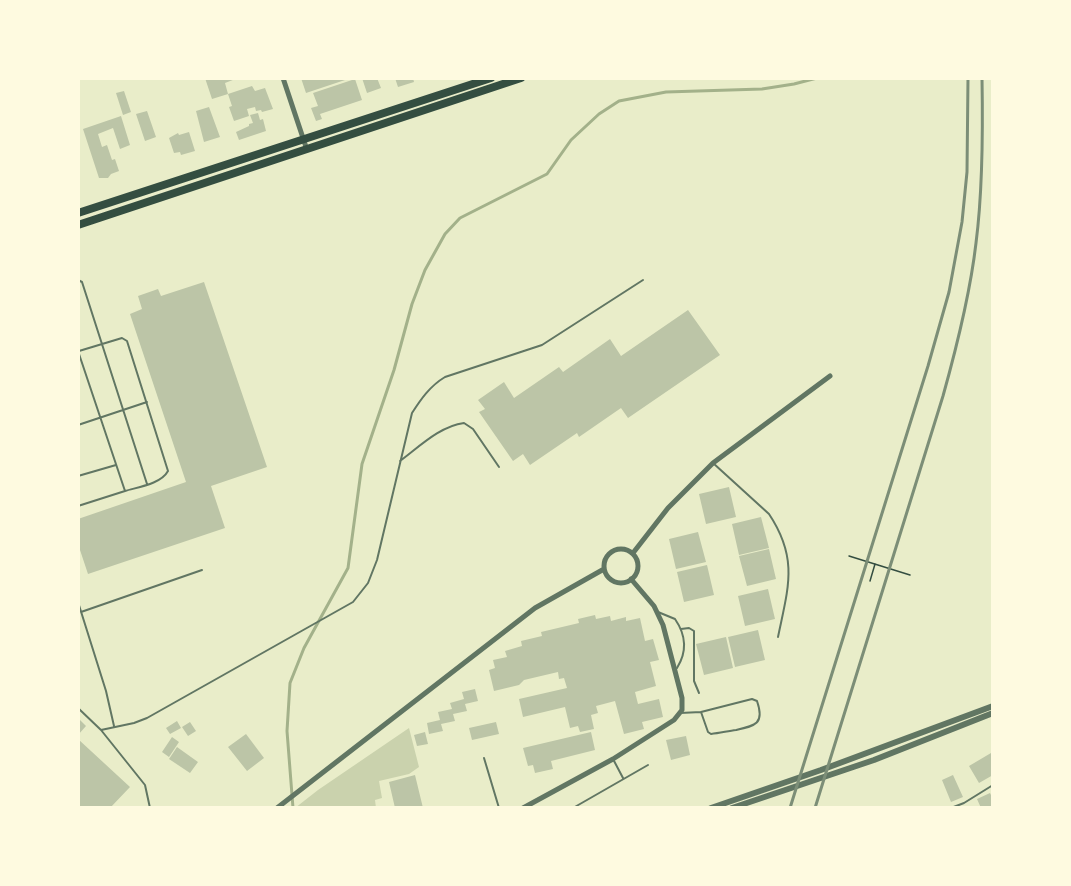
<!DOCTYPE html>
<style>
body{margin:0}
#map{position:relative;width:1071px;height:886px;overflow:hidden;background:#e9edc9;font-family:"Varela Round",sans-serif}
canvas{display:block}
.frame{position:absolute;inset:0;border:80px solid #fefae0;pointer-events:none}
</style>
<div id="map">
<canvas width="1071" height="886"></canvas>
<div class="frame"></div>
</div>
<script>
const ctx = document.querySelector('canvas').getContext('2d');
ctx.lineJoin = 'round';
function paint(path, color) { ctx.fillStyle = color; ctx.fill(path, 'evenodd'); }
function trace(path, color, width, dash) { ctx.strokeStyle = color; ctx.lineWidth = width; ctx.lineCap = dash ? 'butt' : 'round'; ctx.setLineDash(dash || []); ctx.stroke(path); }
paint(new Path2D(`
 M409,728l10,39 -10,7 -30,7 3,17 -7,2 1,8h-81l23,-18z`), '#cad2ad');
trace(new Path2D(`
 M293,808l-6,-77 3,-48 14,-35 44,-80 14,-104 32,-94 18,-66 13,-34 20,-36 15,-16 87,-44 24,-34 28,-26 20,-13 47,-9 96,-3 32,-5 23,-6`), '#a3b18a', 3);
paint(new Path2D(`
 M205,78h33l-13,5 3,11 -16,5z
 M301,78h50l-45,15z
 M362,78h15l4,10 -14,5z
 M395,78h18l1,4 -16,5z
 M355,79l7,21 -42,14 2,5 -6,2 -5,-13 7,-2 -5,-13z
 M252,86l3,5 10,-3 8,21 -11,3 -1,-2 -5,1 -1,-4 -8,2 2,7 -15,5 -5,-14 3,-1 -4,-12z
 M124,91l7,21 -8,3 -7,-22z
 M209,107l11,30 -16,5 -8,-31z
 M147,111l9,26 -11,4 -9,-27z
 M258,113l2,7 3,-1 3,12 -27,9 -3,-8 13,-6v-2l4,-1 -3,-8z
 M121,116l9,29 -10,4 -7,-21 -15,6 4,13 5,-2 5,15 3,-1 4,12 -8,3 -3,4h-9l-16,-49z
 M189,132l6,19 -14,4 -1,-3 -6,1 -5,-15 9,-5 1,2z
 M204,282l63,185 -56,19 14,42 -137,46 -10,-30v-25l108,-37 -56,-168 12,-5 -4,-13 20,-7 3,7z
 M688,310l32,45 -92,63 -7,-10 -42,29 -2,-4 -47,32 -7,-11 -10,7 -34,-49 6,-3 -7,-9 26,-18 10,16 45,-31 4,5 47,-33 11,17z
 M729,487l7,30 -30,7 -7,-30z
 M761,517l8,31 -30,7 -7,-31z
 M698,532l8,30 -30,7 -7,-30z
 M769,549l7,30 -29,7 -8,-30z
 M707,565l7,30 -30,7 -7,-30z
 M768,589l7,30 -30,7 -7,-30z
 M595,615l1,4 14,-3 1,5 15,-4v4l14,-3 5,23 8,-2 6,21 -9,2 6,24 -21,6 3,12 21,-5 4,18 -21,5 2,7 -20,5 -9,-33 -19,5 2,7 -7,2 3,14 -14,3 -2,-6 -8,2 -5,-21 -42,10 -4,-18 48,-11 -3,-10 -5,1 -1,-7 -34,8 -5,5 -25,6 -5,-21 6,-2 -2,-8 14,-3 -2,-6 17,-5 -1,-5 21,-5 -1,-4 38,-9 -1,-4z
 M758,630l7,30 -30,7 -7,-30z
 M726,637l7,31 -29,7 -8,-31z
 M475,689l3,12 -13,3 2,7 -14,3 2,7 -14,3 2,7 -14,3 -2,-11 13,-3 -2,-8 14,-3 -2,-6 14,-4 -2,-7z
 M78,718l8,8 -8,9z
 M177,721l4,7 -11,6 -4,-6z
 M190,722l6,9 -8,5 -6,-9z
 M496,722l3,12 -27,6 -3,-12z
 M425,732l3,12 -11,2 -3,-11z
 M591,732l4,18 -44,11 2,8 -18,4 -2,-8 -5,1 -5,-18z
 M246,734l18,24 -17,13 -19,-24z
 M686,736l4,19 -19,5 -5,-20z
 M172,737l7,5 -10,15 -7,-5z
 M78,739l52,48 -20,21h-32z
 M177,747l21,15 -8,11 -21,-14z
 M991,753l2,4v18l-14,8 -10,-17z
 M415,775l8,33h-28l-6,-26z
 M953,775l10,22 -12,5 -9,-22z
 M990,793l3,6v9h-12l-4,-9z`), '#bcc5a7');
trace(new Path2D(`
 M849,556l61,19
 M870,581l5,-17`), '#344e41', 1.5);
trace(new Path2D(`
 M78,280l4,2 65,202
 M78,348l1,3 43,-13 5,3 41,130c-7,13 -30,16 -43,20
 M78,351l47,140 -47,15
 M78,425l69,-23
 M400,461c19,-14 40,-35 64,-38l9,6 26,38
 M713,463l56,51c30,45 19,74 9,123
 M78,476l38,-11
 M78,602l28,89 8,35
 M81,612l121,-42
 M658,612l17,7c11,16 12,33 2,49
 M681,629l8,-1 5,3v50l5,12
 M78,708l23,22 44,55 5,23
 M680,713l21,-1 51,-13 5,2c8,23 -2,25 -21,29 -8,1 -16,3 -25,4l-3,-2 -7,-20
 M101,730l33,-7 13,-5 206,-116 15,-19 9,-23 35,-147c9,-14 18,-27 33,-36l97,-32 101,-65
 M484,758l15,50
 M613,759l10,19
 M573,808l75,-43
 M951,808l13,-5 29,-18`), '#617663', 2);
trace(new Path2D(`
 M283,78l24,72
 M604 566a17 17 0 1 1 34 0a17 17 0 1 1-34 0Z
 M633,553l35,-45 45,-45 117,-87
 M277,808l258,-200 69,-39
 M523,808l90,-49 61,-39 8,-10v-12l-19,-73 -9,-19 -23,-27`), '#617663', 5);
trace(new Path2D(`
 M711,808l110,-38 172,-64
 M732,808l142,-48 119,-47`), '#617663', 6);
trace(new Path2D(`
 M78,213l413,-135
 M78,225l443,-147`), '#344e41', 8);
trace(new Path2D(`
 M790,808l138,-442 21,-74 13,-70 5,-50 1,-94
 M815,808l128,-412c14,-50 27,-101 33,-153 7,-54 7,-110 6,-165`), '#7c8e77', 3);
</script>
